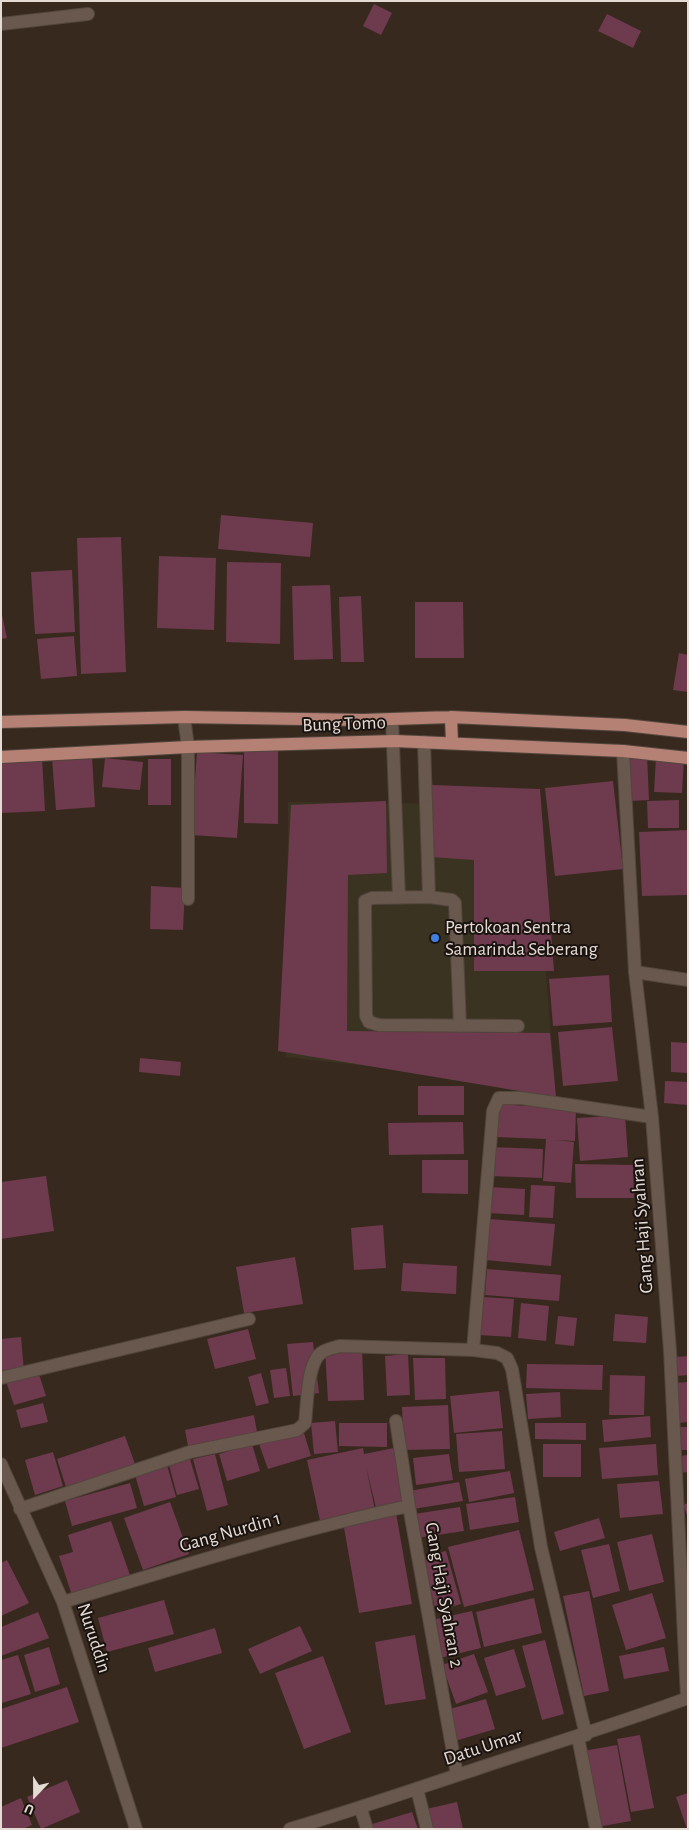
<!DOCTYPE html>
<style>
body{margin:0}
#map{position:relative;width:689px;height:1830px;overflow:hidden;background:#38291f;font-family:"Alegreya Sans",sans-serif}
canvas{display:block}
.frame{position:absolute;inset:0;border:2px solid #e5dbd5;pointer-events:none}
.north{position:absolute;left:10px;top:1770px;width:50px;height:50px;-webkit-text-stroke:4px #1a130f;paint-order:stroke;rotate:202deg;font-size:14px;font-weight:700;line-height:20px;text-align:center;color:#e5dbd5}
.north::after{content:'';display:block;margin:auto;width:18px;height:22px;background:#e5dbd5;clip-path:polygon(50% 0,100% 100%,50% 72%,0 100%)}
</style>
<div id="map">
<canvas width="689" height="1830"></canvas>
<div class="frame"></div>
<div class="north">U</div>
</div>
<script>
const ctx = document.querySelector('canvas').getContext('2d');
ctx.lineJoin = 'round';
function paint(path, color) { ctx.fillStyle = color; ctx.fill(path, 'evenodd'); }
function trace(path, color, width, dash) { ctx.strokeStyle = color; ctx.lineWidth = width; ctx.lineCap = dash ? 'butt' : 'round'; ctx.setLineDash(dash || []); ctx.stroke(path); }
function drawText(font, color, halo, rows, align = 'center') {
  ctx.font = font + ' "Alegreya Sans",sans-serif'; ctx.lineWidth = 4; ctx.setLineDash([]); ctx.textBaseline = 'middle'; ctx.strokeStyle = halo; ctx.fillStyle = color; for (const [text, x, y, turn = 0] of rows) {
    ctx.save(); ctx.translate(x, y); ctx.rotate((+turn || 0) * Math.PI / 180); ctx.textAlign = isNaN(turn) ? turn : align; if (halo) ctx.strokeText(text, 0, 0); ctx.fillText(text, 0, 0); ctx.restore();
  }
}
paint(new Path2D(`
 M288,802l245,3 23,295 -124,-27 -146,-16z`), '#3b3322');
paint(new Path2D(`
 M374,4l18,9 -11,22 -18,-9z
 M607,14l34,17 -8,17 -35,-17z
 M221,515l92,8 -3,34 -92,-8z
 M121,537l5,135 -45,2 -4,-136z
 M159,556l57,2 -2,72 -57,-2z
 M227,562l54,1 -1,81 -54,-2z
 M72,570l3,62 -40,2 -4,-62z
 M330,585l3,74 -39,1 -2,-74z
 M361,596l3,66h-23l-2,-65z
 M415,602h48l1,56h-49z
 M1,610l6,28 -6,1z
 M74,636l3,40 -36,3 -4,-40z
 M679,653l9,2v37l-15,-2z
 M244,748l34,1v75l-34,-1z
 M197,752l46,3 -6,83 -46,-3z
 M647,755l2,45 -19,1 -3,-45z
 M92,756l3,51 -39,3 -4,-51z
 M42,757l3,54 -44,2v-54z
 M656,757l28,1 -2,35 -28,-1z
 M105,758l38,4 -3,28 -38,-3z
 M148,759h23v46h-23z
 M613,781l10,88 -68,7 -10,-88z
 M432,785l108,4 14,182h-80v-111l-43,-3z
 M679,800v28h-31l-1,-27z
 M386,801l1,72 -39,2 -1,156 203,2 6,64 -278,-46 13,-246z
 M688,830v65l-46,1 -3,-64z
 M151,886l34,2 -2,42 -33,-1z
 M609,975l3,47 -59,4 -4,-47z
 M612,1027l6,54 -55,5 -5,-54z
 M671,1042l17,1v30l-17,-1z
 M140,1058l41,4 -1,14 -41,-4z
 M665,1081l23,1v23l-24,-2z
 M418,1086h46v29h-46z
 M498,1104l78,5 -1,32 -19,-1 18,2 -3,41 -28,-2 3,-42 -50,-2z
 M625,1115l3,42 -48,4 -3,-43z
 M463,1122l1,32 -75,1 -1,-32z
 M491,1147l52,2 -1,29 -52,-2z
 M422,1160h46v34l-46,-1z
 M575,1164l58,1 1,33h-58z
 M46,1176l8,55 -53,8v-57z
 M531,1185l24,1 -2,32 -24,-1z
 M489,1187l36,2 -1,26 -36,-2z
 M489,1219l66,5 -4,42 -66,-6z
 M383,1225l3,43 -32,2 -3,-42z
 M295,1257l8,47 -59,9 -8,-46z
 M403,1263l54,3 -1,28 -55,-3z
 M487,1269l74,6 -2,26 -74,-6z
 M483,1297l31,2 -3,38 -31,-2z
 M521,1303l28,3 -3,35 -28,-3z
 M615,1314l33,3 -2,26 -33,-2z
 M558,1316l19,2 -3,28 -19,-2z
 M248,1329l8,30 -41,10 -8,-30z
 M21,1337l3,34 -23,2v-34z
 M313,1342l6,51 -26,3 -6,-52z
 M362,1348l2,52 -36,1 -3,-52z
 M408,1354l2,41 -23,1 -2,-40z
 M688,1356v19l-11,1 -1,-19z
 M413,1358h32l1,41 -31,1z
 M527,1364l76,1 -1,25 -76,-2z
 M286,1368l4,28 -16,2 -4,-28z
 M38,1371l8,25 -32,9 -8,-24z
 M261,1373l8,30 -13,3 -8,-29z
 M610,1375l35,1 -1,39h-35z
 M688,1382v40l-9,1 -4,-40z
 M499,1391l4,37 -49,5 -4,-37z
 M560,1392l1,25 -33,2 -2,-25z
 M43,1403l5,19 -27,6 -5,-18z
 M448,1405l2,44 -46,1 -2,-43z
 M254,1415l3,17 -69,14 -3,-16z
 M650,1416l1,21 -47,5 -2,-22z
 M335,1421l3,31 -24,2 -3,-31z
 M339,1423h48v24l-48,-1z
 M535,1423h51v17l-51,-1z
 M680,1427h8v23h-8z
 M303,1430l8,26 -43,13 -9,-25z
 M502,1431l3,38 -46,3 -3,-38z
 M125,1436l10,28 -69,23 -9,-28z
 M252,1444l8,27 -33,10 -8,-27z
 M543,1444h38v33h-38z
 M656,1444l2,31 -56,4 -3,-31z
 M363,1448l1,6 30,-6 12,54 -30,6 -10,-42 9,44 -55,11 -13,-61z
 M53,1452l10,34 -28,9 -10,-35z
 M215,1454l13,51 -21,6 -14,-52z
 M449,1454l4,26 -37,5 -3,-27z
 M688,1455v17l-8,1 -1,-17z
 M190,1459l9,30 -22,6 -8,-30z
 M167,1465l9,32 -32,9 -9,-31z
 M510,1471l4,22 -45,9 -4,-23z
 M659,1481l4,33 -43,4 -3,-34z
 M459,1482l4,19 -50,8 -4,-18z
 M130,1483l7,25 -65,18 -7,-25z
 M515,1497l4,25 -49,8 -4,-26z
 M170,1502l19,52 -46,16 -19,-52z
 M688,1503v14l-5,-12z
 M460,1507l4,24 -47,7 -3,-24z
 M396,1513l16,91 -53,9 -16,-91z
 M599,1518l6,20 -45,13 -6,-19z
 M111,1521l19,54 -58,20 -13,-39 14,-4 -5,-17z
 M519,1530l15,60 -70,17 -16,-60z
 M652,1534l12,48 -35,9 -12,-49z
 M609,1544l11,47 -27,7 -12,-48z
 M446,1551l15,53 -25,7 -15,-54z
 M7,1560l22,43 -28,13v-53z
 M589,1591l20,100 -25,5 -21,-100z
 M652,1593l14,45 -40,12 -14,-45z
 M534,1598l8,35 -58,14 -8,-35z
 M164,1600l10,34 -67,18 -9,-34z
 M472,1611l9,37 -41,10 -8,-38z
 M38,1612l11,26 -48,18v-29z
 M300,1626l12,25 -52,23 -12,-25z
 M215,1628l7,25 -67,19 -7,-24z
 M415,1635l11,64 -41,6 -10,-63z
 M545,1640l19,74 -22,6 -20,-74z
 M49,1647l11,37 -25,8 -11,-37z
 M664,1647l5,24 -45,8 -5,-23z
 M514,1649l12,38 -30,9 -12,-38z
 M474,1654l14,38 -32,12 -14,-39z
 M18,1655l13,39 -29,9 -1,-43z
 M323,1656l28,76 -47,17 -29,-76z
 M67,1687l12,35 -78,26v-39z
 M486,1699l9,30 -40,12 -9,-31z
 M640,1735l14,73 -23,4 -14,-73z
 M617,1745l14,76 -34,6 -14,-76z
 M67,1780l13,32 -39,17 -14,-32z
 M688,1793v36h-1l-11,-32z
 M21,1798l11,27 -9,4h-22v-22z
 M457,1802l6,27h-32l-5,-20z
 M412,1812l6,17h-48l-1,-4z`), '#6e3a4d');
const minor = new Path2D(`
 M1,24l87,-10
 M184,717l4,30v152
 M392,719l7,178
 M424,742l5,155
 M623,751l12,221 17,145 18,234 17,347
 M635,972l53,8
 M460,1026l-5,-123 -3,-3 -23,-3 -57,1 -7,3 1,115 3,6 10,3 139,1
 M473,1350l20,-239 6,-13h22l131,19
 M1,1378l248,-59
 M396,1421l13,85 48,269
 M1,1464l62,138 73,227
 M20,1509l170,-57 107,-22 8,-7c2,-16 2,-60 16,-70 5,-4 13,-5 19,-7l133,4 24,3 10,5 5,11 29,178 45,188
 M63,1602c115,-35 229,-71 346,-96
 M578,1737l18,92
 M417,1789l10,40
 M361,1809l6,20
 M290,1829c65,-19 128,-41 192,-62 69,-23 138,-44 206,-69`);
const major = new Path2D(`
 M451,717l1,26
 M1,722l183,-5 179,3 88,-3 174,8 63,7
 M1,757l187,-10 207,-6 228,10 65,7`);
trace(minor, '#52463d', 14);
trace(major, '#52463d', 14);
trace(minor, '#69584d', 12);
trace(major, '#b58175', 12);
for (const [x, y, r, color] of [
 [435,938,5,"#3f7fe0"]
]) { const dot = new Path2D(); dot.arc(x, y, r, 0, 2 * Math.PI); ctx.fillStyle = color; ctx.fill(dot); trace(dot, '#1a130f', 2); }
drawText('19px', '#e5dbd5', '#1a130f', [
 ["Bung Tomo",344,724,-2],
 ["Gang Haji Syahran",642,1226,-94],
 ["Gang Nurdin 1",230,1532,-16],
 ["Gang Haji Syahran 2",444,1595,80],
 ["Nuruddin",94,1638,72],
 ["Datu Umar",483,1747,-18]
]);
drawText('19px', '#e5dbd5', '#1a130f', [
 ["Pertokoan Sentra",445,927],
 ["Samarinda Seberang",445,949]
], 'left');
</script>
